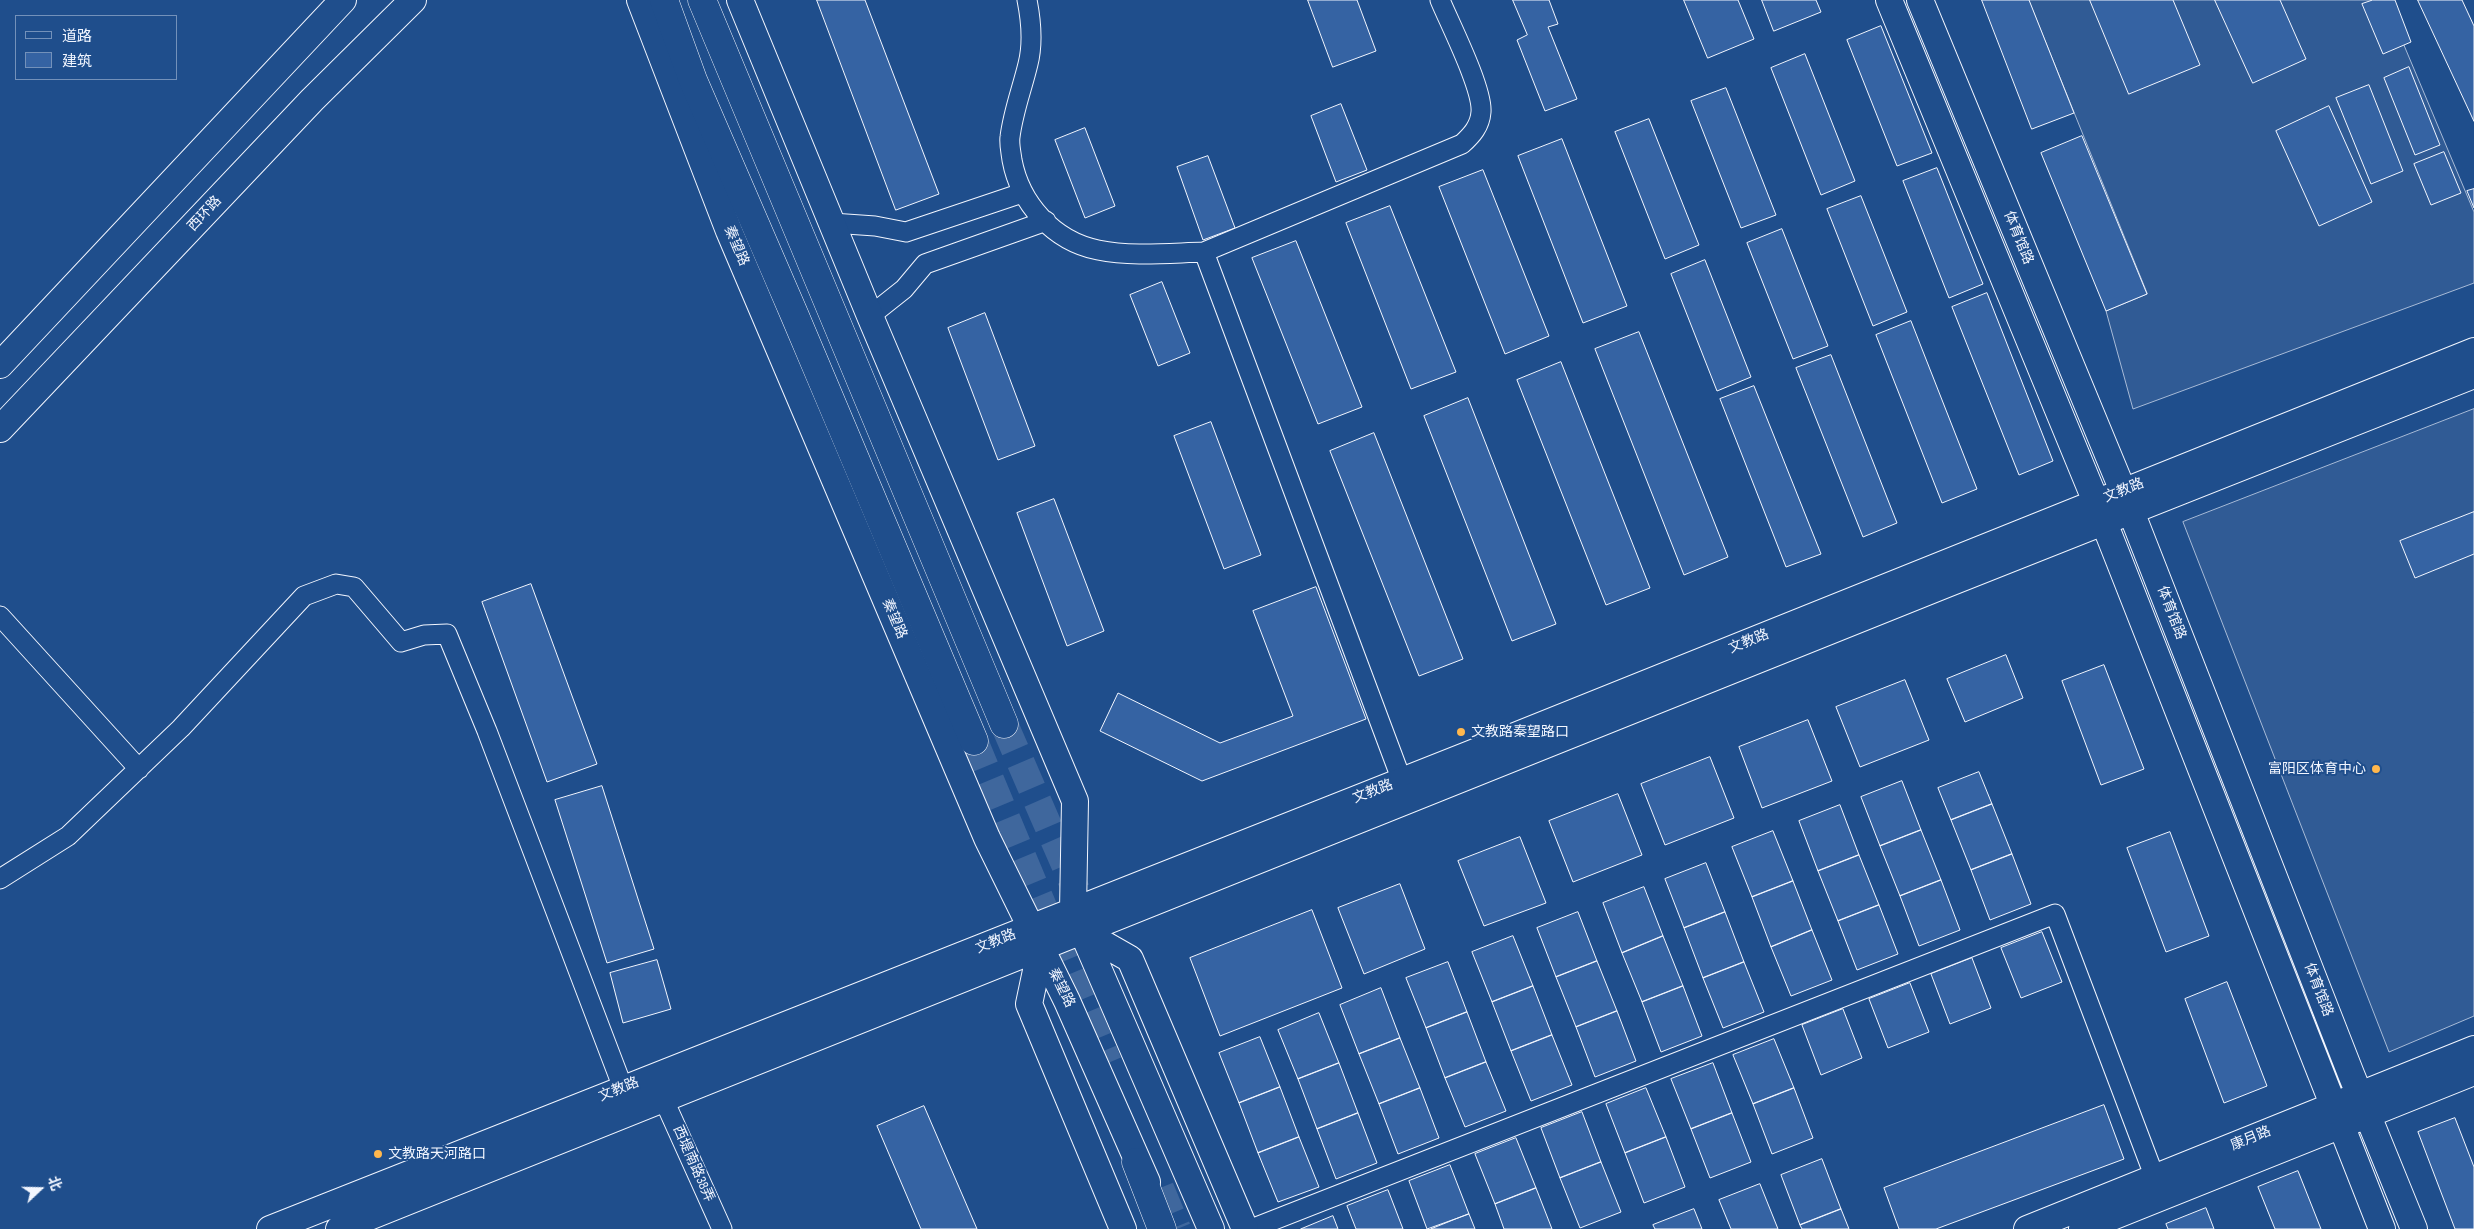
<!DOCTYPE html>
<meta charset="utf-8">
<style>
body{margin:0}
#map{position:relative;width:2474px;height:1229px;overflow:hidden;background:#1f4e8c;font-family:"Sofia Sans Condensed","Noto Sans SC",sans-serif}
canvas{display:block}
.legend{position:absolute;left:15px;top:15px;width:162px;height:65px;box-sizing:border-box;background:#1f4e8c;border:1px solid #7391ba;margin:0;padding:6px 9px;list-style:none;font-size:15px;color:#f2f6ff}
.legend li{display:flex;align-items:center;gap:10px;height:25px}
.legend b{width:25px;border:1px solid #7391ba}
.north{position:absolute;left:15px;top:1164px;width:50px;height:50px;-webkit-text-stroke:4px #1f4e8c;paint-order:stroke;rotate:69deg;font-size:14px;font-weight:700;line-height:20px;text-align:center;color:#f2f6ff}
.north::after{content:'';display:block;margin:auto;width:18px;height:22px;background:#f2f6ff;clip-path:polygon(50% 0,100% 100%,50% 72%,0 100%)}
</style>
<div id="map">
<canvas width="2474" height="1229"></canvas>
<ul class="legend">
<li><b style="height:6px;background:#1f4e8c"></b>道路</li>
<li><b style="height:14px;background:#3563a3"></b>建筑</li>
</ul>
<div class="north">北</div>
</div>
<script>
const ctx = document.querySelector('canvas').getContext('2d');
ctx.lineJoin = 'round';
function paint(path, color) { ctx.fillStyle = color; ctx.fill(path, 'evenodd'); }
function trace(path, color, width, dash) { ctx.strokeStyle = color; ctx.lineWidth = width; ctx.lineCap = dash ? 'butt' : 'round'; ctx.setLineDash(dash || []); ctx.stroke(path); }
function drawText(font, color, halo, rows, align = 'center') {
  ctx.font = font + ' "Sofia Sans Condensed","Noto Sans SC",sans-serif'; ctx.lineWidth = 4; ctx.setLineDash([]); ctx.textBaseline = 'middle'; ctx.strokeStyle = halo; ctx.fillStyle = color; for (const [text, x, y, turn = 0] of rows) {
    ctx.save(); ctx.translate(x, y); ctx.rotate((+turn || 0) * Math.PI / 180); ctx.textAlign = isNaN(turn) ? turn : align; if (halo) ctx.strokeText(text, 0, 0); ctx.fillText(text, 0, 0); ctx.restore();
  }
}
const built = new Path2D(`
 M2029,0h356l89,212v71l-341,126 -27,-98 41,-17z
 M2474,409v607l-85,36 -206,-530z`);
paint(built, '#305b95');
trace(built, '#a8bbd7', 1);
const building = new Path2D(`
 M817,0h48l74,194 -43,16z
 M1308,0h49l19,51 -43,16z
 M1513,0h36l9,24 -10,3 29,72 -32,12 -28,-71 10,-5z
 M1684,0h54l16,39 -46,19z
 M1762,0h54l5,12 -47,19z
 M1982,0h47l45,113 -42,16z
 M2090,0h83l27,65 -71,29z
 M2215,0h65l26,59 -53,24z
 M2373,0h22l16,42 -28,12 -21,-50z
 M2418,0h44l12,26v95z
 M1881,26l51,127 -35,13 -50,-126z
 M1805,54l50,127 -34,14 -50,-127z
 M2409,67l31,78 -25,10 -31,-77z
 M2369,85l34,86 -32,13 -35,-86z
 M1726,88l50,127 -35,13 -50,-127z
 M1341,104l26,66 -31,12 -25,-66z
 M2329,106l43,96 -53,24 -43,-95z
 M1649,119l50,126 -34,14 -50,-127z
 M1085,128l30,78 -30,12 -30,-78z
 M2082,136l65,158 -41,17 -65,-158z
 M1562,139l65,167 -44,17 -65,-167z
 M2444,152l17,41 -30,12 -17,-41z
 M1208,156l27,72 -32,12 -26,-73z
 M1937,168l46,116 -34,14 -46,-117z
 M1483,170l66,166 -44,18 -66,-167z
 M2474,189v19l-7,-17z
 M1861,196l46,116 -34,14 -46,-117z
 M1390,206l66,166 -45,17 -65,-166z
 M1782,229l46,117 -35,13 -46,-116z
 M1296,241l66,166 -44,17 -66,-166z
 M1705,260l46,117 -34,14 -46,-117z
 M1162,282l28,71 -32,13 -28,-71z
 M1987,293l66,168 -34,14 -67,-168z
 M985,313l50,133 -37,14 -50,-132z
 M1911,321l66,168 -35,14 -66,-168z
 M1639,332l89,225 -44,18 -89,-226z
 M1831,355l66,168 -34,14 -67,-169z
 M1561,362l89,226 -44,17 -89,-225z
 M1754,386l67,168 -35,13 -66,-168z
 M1468,398l88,226 -44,17 -88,-225z
 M1211,422l50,133 -37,14 -50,-133z
 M1374,433l89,226 -44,17 -89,-225z
 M1054,499l50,132 -37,15 -50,-133z
 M2474,512v42l-59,24 -15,-37z
 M531,584l66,180 -50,18 -65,-180z
 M1316,587l50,132 -164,62 -102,-50 18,-38 102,50 73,-27 -40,-105z
 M2006,655l17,43 -58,24 -18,-43z
 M2104,665l40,104 -43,16 -39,-104z
 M1905,680l24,60 -69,27 -24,-60z
 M1808,720l24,61 -70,27 -23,-61z
 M1710,757l24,61 -69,27 -24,-61z
 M1979,772l13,32 -41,16 -13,-32z
 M1902,781l19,49 -41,16 -19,-49z
 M602,786l52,163 -47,14 -52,-163z
 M1618,794l24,61 -69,27 -24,-61z
 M1992,804l20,50 -41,16 -20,-50z
 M1840,805l19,50 -41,16 -19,-50z
 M1921,830l20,50 -41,16 -20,-50z
 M1773,831l20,50 -41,16 -20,-50z
 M2170,832l39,104 -43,16 -39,-104z
 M1520,837l26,66 -62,23 -26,-65z
 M2012,854l19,50 -41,16 -19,-50z
 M1859,855l20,50 -41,16 -20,-50z
 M1706,863l19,49 -41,16 -19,-49z
 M1941,880l19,50 -41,16 -19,-50z
 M1793,881l19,49 -41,17 -19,-50z
 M1400,884l25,65 -61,25 -26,-66z
 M1644,887l19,49 -41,17 -19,-50z
 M1879,905l19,49 -41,16 -19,-49z
 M1312,910l30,78 -122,48 -30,-78z
 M1578,912l19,49 -41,16 -19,-49z
 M1725,912l19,50 -41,16 -19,-50z
 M1812,930l20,50 -41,16 -20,-49z
 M2042,932l20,50 -41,16 -20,-50z
 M1513,936l20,50 -41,16 -20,-50z
 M1663,936l20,50 -41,16 -20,-49z
 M1972,958l19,50 -41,16 -19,-50z
 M657,960l14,49 -48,14 -13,-50z
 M1597,961l20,50 -41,16 -20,-50z
 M1448,962l19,50 -41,16 -20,-50z
 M1744,962l20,50 -41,16 -20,-50z
 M2227,982l40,104 -43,17 -39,-104z
 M1910,983l19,49 -41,16 -19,-49z
 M1533,986l19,49 -41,16 -19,-49z
 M1683,986l19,50 -41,16 -19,-50z
 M1381,988l19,50 -41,16 -19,-49z
 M1843,1009l19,49 -41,17 -19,-50z
 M1617,1011l19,50 -41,16 -19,-50z
 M1467,1012l19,50 -41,16 -19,-50z
 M1319,1013l20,50 -41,16 -20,-49z
 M1552,1035l20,50 -41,16 -20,-50z
 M1260,1037l20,50 -41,16 -20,-50z
 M1400,1038l20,50 -41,16 -20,-50z
 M1774,1039l20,49 -41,16 -20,-49z
 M1486,1062l20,49 -41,16 -20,-49z
 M1339,1063l19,50 -41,16 -19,-50z
 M1713,1063l19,50 -41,16 -20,-50z
 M1280,1087l19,50 -41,16 -19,-50z
 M1420,1088l19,50 -41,16 -19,-50z
 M1646,1088l20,49 -41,16 -19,-49z
 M1794,1088l19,50 -41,16 -19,-50z
 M2104,1105l20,54 -188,70h-37l-15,-41z
 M924,1106l53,123h-56l-44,-103z
 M1582,1112l19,50 -41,16 -19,-50z
 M1358,1113l19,50 -41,16 -19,-50z
 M1732,1113l19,49 -41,16 -19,-49z
 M2455,1118l19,49v62h-19l-37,-97z
 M1299,1137l20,50 -41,15 -20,-49z
 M1666,1137l19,50 -41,16 -19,-50z
 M1516,1138l20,50 -41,16 -20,-50z
 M1822,1159l19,50 -41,16 -19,-50z
 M1601,1162l20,50 -41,16 -20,-50z
 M1450,1165l19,49 -42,15 -18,-48z
 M2298,1171l23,58h-46l-17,-42z
 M1760,1184l18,45h-47l-12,-29z
 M1536,1188l16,41h-48l-9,-25z
 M1388,1190l15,39h-47l-9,-23z
 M2206,1208l8,21h-46l-2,-5z
 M1694,1209l8,20h-47l-2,-4z
 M1841,1209l8,20h-47l-2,-4z
 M1469,1214l6,15h-44z
 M1333,1216l5,13h-37z`);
paint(building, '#3563a3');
trace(building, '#f2f6ff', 1);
trace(new Path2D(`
 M1004,724l72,166
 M974,741l134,322
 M1160,1188l17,41`), '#3f679d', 28, [28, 14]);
const street = new Path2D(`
 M1027,0c4,20 6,44 1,64 -6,25 -15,48 -18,73 -1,7 1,15 2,23 8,43 41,81 86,90 34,7 71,3 106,2l258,-108c10,-9 18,-18 19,-32 2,-23 -31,-88 -41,-112
 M832,223l43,3 31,6 116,-39
 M1204,252l198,529
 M870,316l34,-27 21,-25 121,-43
 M0,616l139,153
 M0,879l68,-43 113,-108 123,-132 32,-12 18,3 47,55 23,-7 23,-1 40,97 136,357
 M663,1098l59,131
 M1251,1229l804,-315 100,264`);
const secondary = new Path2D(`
 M640,0l89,231 258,607 80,163 80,181
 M740,0l130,316 205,485 -2,109 138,319
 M1889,0l207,502 286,727
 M1920,0l203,491 228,583 63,155
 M0,365l343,-365
 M0,429l312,-329 101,-100
 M1081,931l49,28 115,270
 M1041,947l-12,57 94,225
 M270,1229l1200,-475 1004,-403
 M339,1229l1608,-645 527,-209
 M2027,1229l447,-180
 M2082,1229l392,-157`);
const primary = new Path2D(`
 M664,0l29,80 102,236 179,425
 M702,0l302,724
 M1136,1162l26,67`);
trace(street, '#f2f6ff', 21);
trace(secondary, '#f2f6ff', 28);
trace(primary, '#f2f6ff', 29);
trace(street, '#1f4e8c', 19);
trace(secondary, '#1f4e8c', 26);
trace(primary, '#1f4e8c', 28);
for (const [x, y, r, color] of [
 [1461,732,5,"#ffb74d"],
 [2376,769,5,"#ffb74d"],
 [378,1154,5,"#ffb74d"]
]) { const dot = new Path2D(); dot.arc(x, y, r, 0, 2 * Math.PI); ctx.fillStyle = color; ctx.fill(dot); trace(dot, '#1f4e8c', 2); }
drawText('14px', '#f2f6ff', '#1f4e8c', [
 ["西环路",205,214,-47],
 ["体育馆路",2018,238,68],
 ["秦望路",736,246,67],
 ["文教路",2124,491,-22],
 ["体育馆路",2171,613,69],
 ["秦望路",894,619,67],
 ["文教路",1749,642,-22],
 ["文教路",1373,792,-21],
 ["文教路",996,942,-22],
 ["秦望路",1061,988,64],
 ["体育馆路",2318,990,69],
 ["文教路",619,1090,-22],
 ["康月路",2251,1139,-22],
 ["西堤南路38弄",693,1164,66]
]);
drawText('14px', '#f2f6ff', '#1f4e8c', [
 ["文教路秦望路口",1471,732],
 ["富阳区体育中心",2366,769,"right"],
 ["文教路天河路口",388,1154]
], 'left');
</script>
